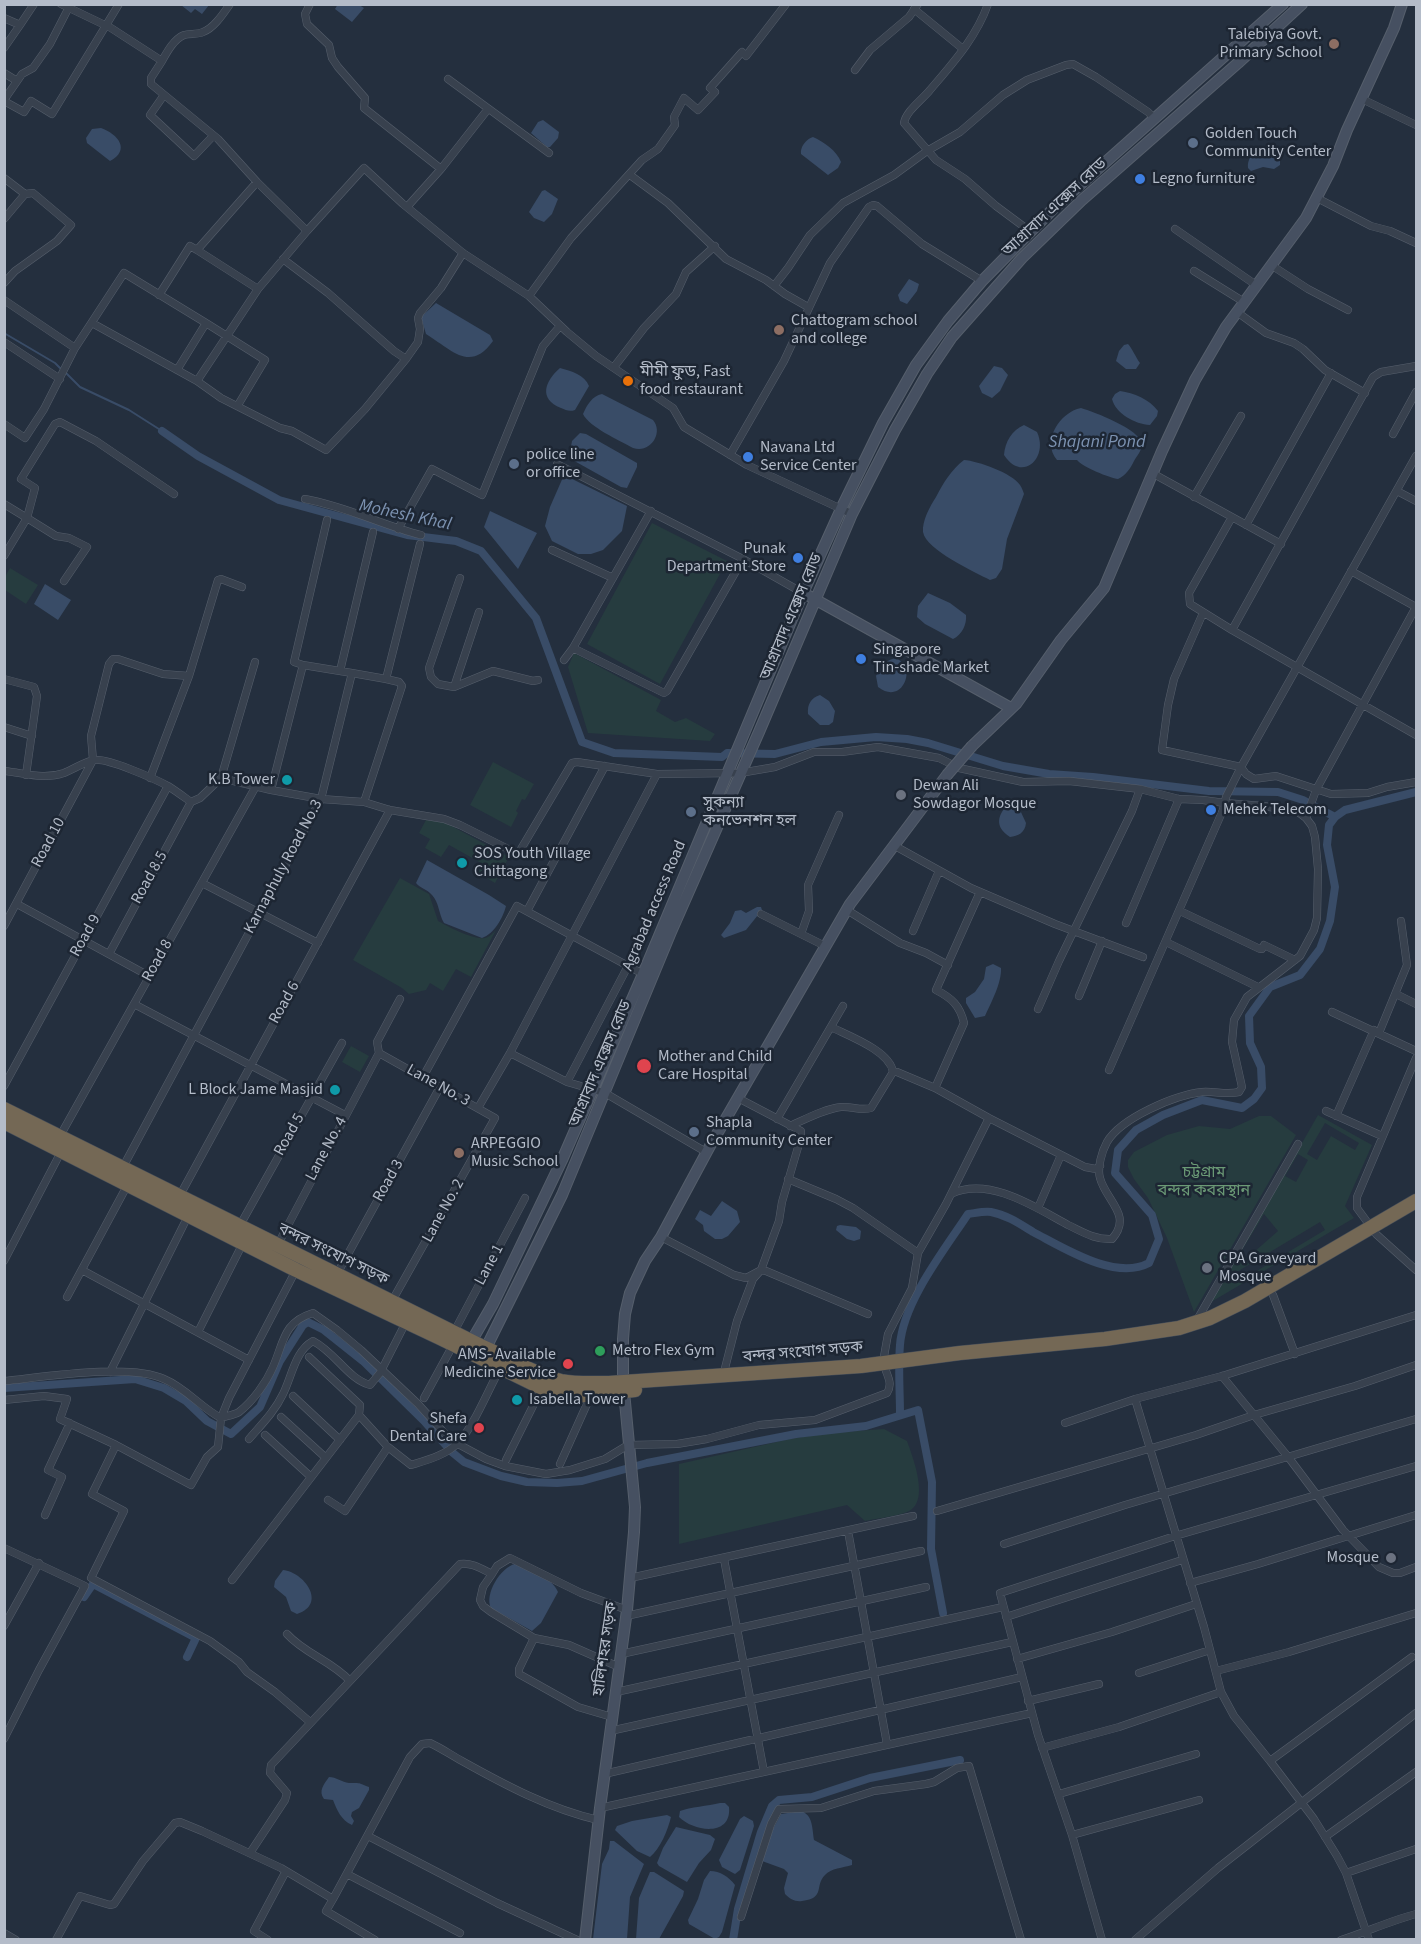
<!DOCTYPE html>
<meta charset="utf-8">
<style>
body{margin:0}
#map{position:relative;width:1421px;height:1944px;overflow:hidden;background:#242f3e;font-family:"Source Sans 3",sans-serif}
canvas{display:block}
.frame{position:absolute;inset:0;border:6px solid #b4bcc9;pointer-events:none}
</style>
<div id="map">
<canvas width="1421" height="1944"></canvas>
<div class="frame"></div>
</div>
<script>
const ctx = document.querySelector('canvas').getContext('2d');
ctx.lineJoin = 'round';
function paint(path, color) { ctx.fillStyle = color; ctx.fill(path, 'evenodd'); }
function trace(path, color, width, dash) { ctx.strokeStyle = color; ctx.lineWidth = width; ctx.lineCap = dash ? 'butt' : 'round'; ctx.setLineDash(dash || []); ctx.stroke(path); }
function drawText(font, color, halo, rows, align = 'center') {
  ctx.font = font + ' "Source Sans 3","Noto Sans Bengali",sans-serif'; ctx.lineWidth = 5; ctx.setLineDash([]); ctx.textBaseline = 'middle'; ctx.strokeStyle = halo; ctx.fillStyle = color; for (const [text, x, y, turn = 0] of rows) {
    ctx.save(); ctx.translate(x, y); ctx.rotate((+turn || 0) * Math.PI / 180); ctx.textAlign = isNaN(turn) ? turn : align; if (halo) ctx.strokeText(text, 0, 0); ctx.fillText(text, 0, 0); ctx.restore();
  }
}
paint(new Path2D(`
 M652,523l75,38 -67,123 -73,-40z
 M10,568l28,17 -12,19 -21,-14v-13z
 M574,653l87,47 -5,11 19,11 11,-4 29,16 -5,7 -122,-8 -20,-66z
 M493,762l41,22 -9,16 -3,-1 -6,12 2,2 -7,14 -41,-22z
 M426,820l20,3 63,34 -14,26 -17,-10 5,-9 -34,-19 -8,12 -16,-9 5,-9 -11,-6z
 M400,878l29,16 9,27c11,6 35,19 47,17 5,-1 8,-5 11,-8l-25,47 -15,-8 -13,22 -13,-8 -4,7 -17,4 -7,-6 -49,-28z
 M351,1046l18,10 -9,16 -18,-10z
 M1318,1115l54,30 -27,61 9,12 -143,84zM1325,1123l34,20 -4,7 -24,-14 -14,24 -10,-6zM1298,1154l10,6 -12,22 -11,-6zM1264,1214l14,17 -32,28 -7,-4zM1320,1222l5,8 -85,51 -5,-8z
 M1259,1116h12l25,19 -102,177 -27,-74 -19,-40 -14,-19 -6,-12v-7l6,-8 33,-17 32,-9 31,3z
 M884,1429l23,12c6,17 24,62 0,71 -13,5 -29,6 -42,9l-18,-16 -168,39v-80l111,-25 38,-6z`), '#263c3f');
paint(new Path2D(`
 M338,4l21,1 5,3 -12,14 -17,-13z
 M181,5h28l-7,9 -7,-5 -4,4z
 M543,120l16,12 -1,6 -8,9h-3l-16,-14 7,-11z
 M101,128c17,6 30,22 9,33l-23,-18 -1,-5 6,-9z
 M813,137c11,5 24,14 28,25l-3,6 -10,7 -27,-21c-1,-7 5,-15 12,-17z
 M1258,148c9,-2 16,4 22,9v8l-6,4 -11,-2 -12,4 -3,-3c-1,-8 4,-15 10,-20z
 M545,190l13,9 -6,15 -8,8 -10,-4 -5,-6 13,-21z
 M909,279l10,5 -2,7 -10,13 -7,-3 -2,-6z
 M436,303l54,32 3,6c-23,32 -41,9 -67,-7l-5,-17z
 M1128,344c4,4 8,14 12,19l-4,6h-10l-10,-8 3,-10 5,-6z
 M994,366l8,2 6,7 -8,16 -8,7 -10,-5 -3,-7z
 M560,368c11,3 25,7 29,18l-14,24c-6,2 -9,0 -14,-2 -23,-9 -16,-27 -1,-40z
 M1120,391c14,2 29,8 38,20l-1,5 -7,9c-15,-1 -34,-11 -38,-26l3,-5z
 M602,394l51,26c11,13 -3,34 -20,28 -14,-8 -44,-21 -50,-34 4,-9 9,-18 19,-20z
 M1081,408c13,4 59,21 61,36 0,6 -5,12 -8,17 -4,8 -8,14 -16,18 -8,-1 -36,-12 -41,-19h-20c-16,-19 3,-48 24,-52z
 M1024,425l13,7c12,26 -15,51 -33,23 1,-13 8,-25 20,-30z
 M580,433l6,1 51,29v4l-10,21 -6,-1 -52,-29 3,-17z
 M964,460c14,1 48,13 56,25 2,3 3,6 4,9l-17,45 -5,30 -6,9 -6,2c-15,-8 -64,-30 -67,-48 -1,-11 7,-26 13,-35 8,-15 15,-27 28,-37z
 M564,475l63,31 -5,25 -19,19 -12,4h-13l-26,-13 -7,-15 5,-19z
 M490,511l47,22 -19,36 -34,-42z
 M45,584l26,16 -13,20 -24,-16z
 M928,593l22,10 16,12c1,9 -4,20 -13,24l-28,-15 -8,-7 1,-11z
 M897,658l9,8c4,18 -10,35 -28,21l-2,-11c4,-9 10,-17 21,-18z
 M820,695l9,6 6,10 -2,11 -4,3h-9l-12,-11c-1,-10 3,-16 12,-19z
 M1010,803h3l7,7 6,13c-1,10 -8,13 -16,14 -16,-10 -13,-23 0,-34z
 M427,860l62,35 17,11c-3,12 -12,28 -24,32l-38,-15c-5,-8 -5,-21 -12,-28 -5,-6 -12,-7 -16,-12z
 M757,907h4l1,3 -16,20 -22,8 -3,-3 9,-12 5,-12 6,-1 5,3z
 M993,964l8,4c1,14 -10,35 -16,48l-10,2 -9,-15v-5l9,-6 9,-13 2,-12z
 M722,1201l15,10 3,11 -12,14 -6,3h-7l-11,-8 -1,-6 -8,-6 5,-9 11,6z
 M840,1225l16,2 5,4 -1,8 -6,2 -7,-2 -11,-9 1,-4z
 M515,1564c14,6 37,13 43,28l-17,31 -9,8 -41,-23c-7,-14 10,-41 24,-44z
 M283,1570c21,2 45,34 14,44l-6,-3 -5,-14 -12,-10 1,-6z
 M329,1777c7,0 13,5 20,6 11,0 8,-1 20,4v3l-10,18 -7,4 -1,4 3,5 -2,4c-11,-5 -15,-15 -19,-25l-9,-1c-6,-8 0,-15 5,-22z
 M720,1803h5l4,4c3,30 -35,25 -50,10l1,-6c10,-4 28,-5 40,-8z
 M801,1811c12,4 11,17 13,29l38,20v5c-9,3 -21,3 -27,10 -11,11 1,23 -23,26 -7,1 -12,-2 -17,-7l-1,-6 4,-15 -4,-4 -22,-8 11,-32 8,-15z
 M667,1815l4,2c-3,13 -11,32 -21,40l-13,-6 -22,-21 2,-4 15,-5z
 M744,1816l9,5 1,5 -14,44 -5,4 -13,-7 -3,-7 21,-41z
 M676,1827l34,8 5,4 -4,11 -12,13 -12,19 -28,-16 -2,-3 6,-15z
 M610,1841h4l30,23 -14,33 -3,42h-34l9,-75 7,-15z
 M710,1871c10,0 19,6 25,14l-13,47 -3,5 -4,2 -26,-15 -1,-4 10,-21 6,-19z
 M650,1872h4l30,19 -1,5 -24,43h-23l3,-41z`), '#394c67');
trace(new Path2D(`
 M4,333l51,30 6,6
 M65,372l15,15 49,23 33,21`), '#394c67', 2);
trace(new Path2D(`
 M162,431l36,25 81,44 128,35 49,6 25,10 55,67 46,124 32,11 108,4 5,-4 48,1 46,-12 55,-5 31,2 21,4 75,23 46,8 44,3 116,14 69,1 25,8 32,17
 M4,1388l131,-9 29,9 22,13 21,20 24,13 29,-27 20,-46 23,-36 5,-3 16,8 39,31 62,61 28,31 11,9 37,14 26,6 30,1 25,-2 65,-18 149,-29 70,-8 52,-16 14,72 -1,67 12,64
 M900,1414c0,-23 -2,-46 0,-69 3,-43 45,-96 68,-131 8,-1 16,-3 23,-2 16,3 29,12 42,20 31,16 82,49 116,31l10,-24 -7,-24 -37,-42 3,-23 18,-20 27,-15 39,-15 40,8 12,-9 8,-11 -1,-21 -11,-24 -1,-27 21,-29 30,-12 20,-26 10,-28 5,-34 -8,-42 2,-20 6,-8 10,-7 71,-18
 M84,1597l9,-13 103,54 -9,19
 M733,1940l5,-31 23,-77 11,-26 7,-6 33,-3 58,-19 90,-18`), '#394c67', 8);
const street = new Path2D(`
 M61,4l50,24 51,33c5,-9 12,-22 22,-26 6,-2 13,0 19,-3 11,-4 20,-18 27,-28
 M310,4l-5,10 2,10 22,21 3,13 6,9 27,31 -1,10 77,61
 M988,4c-12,34 -36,60 -58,86 -8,10 -24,21 -26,33l32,37 29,19 31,27 35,26
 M914,9l49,40
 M4,18l16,7 14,-21
 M4,48l16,-23
 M855,70l15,-20 39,-33 9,-13
 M4,73l13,8
 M448,79l101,74
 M164,95l-14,20 44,41 19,-20
 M1362,99l54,26
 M4,100l18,-26 11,-6 17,-24 18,-35
 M4,101l20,11 7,-11 21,13 67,-110
 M630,175l38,28 58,56 40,21 19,14 23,13
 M4,178l21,16 8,-1 38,32 -14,16 -42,30 -11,12
 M257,182l50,49
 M1317,198l54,28 19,5 26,12
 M407,207l34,-38 47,-60
 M4,219l21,-25
 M1175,229l81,56
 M197,250l61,39
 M283,259l45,34 66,58 12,8 -41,50 -39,41 -34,-19 -12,-3 -59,-30 -24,-17 61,-92 49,-58 57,-63 39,36 60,49 66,43 38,36 29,24 77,52 11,19 63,38 105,49
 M1271,265l37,24 40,21
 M1194,271l50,31
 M774,286l14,-18 22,-33 33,-32 51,-28 33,-24 33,-19 43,-37 24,-15 39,-15 7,-1 23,13 52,35 7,7
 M159,295l31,-49 7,4 60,-68 -39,-43 -67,-55v-6l11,-17
 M529,296l42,-58 71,-78 16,-11 17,-24 -1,-8 10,-19 14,12 17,-18 -5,-4 32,-36 4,4 40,-52
 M4,300l71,48
 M1237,312l29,21 28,10 9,6 22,21 40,23
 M92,323l105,58
 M4,342l56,37
 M406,359l12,-17 2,-13 -2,-11 2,-5 21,-25 22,-35
 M614,367l30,-39 32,-34 10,-22 29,-26
 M177,370l29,-47
 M4,424l21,14 19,-29 31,-61 49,-75 82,50 59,37 -27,45
 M1393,434l23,-42
 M730,455l54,-94 46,-98 39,-56 4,-2 4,1 45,38 60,37
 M557,464l186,95
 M1152,473l129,71
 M1397,491l19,10
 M1194,497l47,-81
 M305,499c40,7 77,26 116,36
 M4,504l23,14 -23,38
 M651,511l-78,137 91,45 3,-2 76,-132 60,34
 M1232,517l-43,76 1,11 42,26 184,105
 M1246,525l85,-152
 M398,529l34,-60 50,26 61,-149 17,-20
 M552,550l61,28
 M1351,571l65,36
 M460,578l-31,90 2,9 7,7 16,3 39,-16 40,10 5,-1
 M64,581l23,-34 -18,-9 -13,-2 -29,-18 8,-30 -14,-9 34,-55 5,-2 36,19 78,53
 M1203,613l-29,66 -6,26 -6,45 79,17 175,-311
 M1232,630l141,-253 8,-5 35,-6
 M564,660l9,-12
 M340,671l33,-139
 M352,673l34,6 34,-135
 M189,676l29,-96 3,-1 21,8
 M4,679l30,8 3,9 -11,79
 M454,687l25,-75
 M4,727l28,9
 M4,771c21,2 39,9 60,2 10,-4 20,-11 30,-13 14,-2 61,19 74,26 8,5 16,11 23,16l9,-4 21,-20 50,12 50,9 43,3 26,8 54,9 16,6 58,29 54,-91 5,-1 80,12
 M221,778l34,-116
 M271,790l32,-125
 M364,802l38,-116 -3,-4 -13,-3
 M1306,818l10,-28 100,-183
 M895,846l76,42 84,36 88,33
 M202,883l116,60
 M17,904l132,72
 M847,910l53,33 26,10 22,12
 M527,911l78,-145
 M1180,911l80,38h2l2,-4 31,15
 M761,914l64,32
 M1126,923l53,-124
 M4,926l89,-166 -2,-24 18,-72 4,-5h5l45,15 26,2 -39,102
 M913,931l26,-60
 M801,934l8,-23 -1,-26 31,-70
 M1166,942l92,45
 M109,954l82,-152
 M1396,994l20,10
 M1079,996l23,-55
 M134,1004l211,111
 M1038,1009l21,-48 73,-150 8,-22
 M1332,1012l84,39
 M1379,1033l28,-68 -6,-44
 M379,1053l116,65 -103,183
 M379,1053l-2,-11 23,-43
 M510,1053l147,-279 83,-1 35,-6 39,-15h28l36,-5 61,11 20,10 64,14 46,-1 71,8 39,10 24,1 22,3 39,3 34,6 8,6 6,8 3,11 3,32 -1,49 -3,12 -14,26 -53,41 -13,23 -2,22 10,45 -3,5c-12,3 -25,-1 -37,0 -27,3 -81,26 -95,50 -5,9 -10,26 -7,36 6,23 33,37 12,61 -17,1 -29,-7 -44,-14 -33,-18 -79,-49 -117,-31
 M1416,1058l-59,139v11l19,26 40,36
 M1109,1070l114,-260 3,-13 15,-30 5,7 8,5 22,-3 55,18 37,-1 19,-6 29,-5
 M893,1072h4l38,16 54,30 96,49 11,2 4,-3
 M423,1077l94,-171 126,68
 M567,1082l61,-116
 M4,1086l164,-300
 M935,1088l29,-65c-4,-17 -12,-25 -28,-33l44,-98
 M478,1108l32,-55 57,29 38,11 101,59
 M1326,1111l56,25
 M1336,1116l38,-86
 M777,1119l66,-113
 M790,1126c16,-7 34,-17 51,-19 11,-1 19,4 30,1l22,-36c-3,-21 -44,-36 -62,-45
 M60,1136l196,-350
 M123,1167l198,-368 31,-126 -49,-8 -9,-3 33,-142
 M788,1179l48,20 17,9 65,45
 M179,1197l211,-387
 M1038,1208l23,-53
 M239,1227l103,-184
 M661,1237l73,38 12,3 15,-8 5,1 102,43
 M277,1246l102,-193
 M4,1261l58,-111
 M82,1270l167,90
 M337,1274l103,-187
 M1273,1295l22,59
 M67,1297l61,-113
 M1197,1320l101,-176
 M198,1332l45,-89
 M454,1332l71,-134
 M309,1357l51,48 -1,10
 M883,1362l5,-28 24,-46 6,-35 28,-49 43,-86
 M110,1372l78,-156
 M723,1376l14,-55 16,-42 8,-9 18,-49 3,-19 19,-65v-6l-63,-33
 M1222,1376l67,82 54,72 36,37 14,6h7l16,-6
 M4,1381c40,-4 125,-18 160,-2 22,9 37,29 57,39 6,-2 13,-3 18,-6 14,-11 27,-29 34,-45 11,-25 10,-45 40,-54l24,17 24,20 57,54 29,32 11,8 28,15 19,7 41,8 24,-4 35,-11 23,-14 49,-1 30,-5 52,-14 56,-5 72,-27c5,-8 2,-14 -1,-22
 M293,1396l47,44
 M424,1398l29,-53
 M1135,1399l69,228 17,65 13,24 36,45 44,58 23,37 9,17 23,67
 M4,1400l40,-4 23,3 -7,20 56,26 75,40 16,-28 11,-10 3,-29 8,-20 67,-128
 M281,1417l45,41
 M1065,1423l70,-24 87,-23 194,-61
 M265,1435l46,42
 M249,1439c13,-15 26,-28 34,-45 9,-18 12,-43 30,-53 23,12 35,38 57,44l10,-12 26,-51
 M116,1445l-24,49 32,17 -33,67 119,63 29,21 8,10 28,20 35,30
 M506,1460l36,-72
 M560,1464l31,-69
 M328,1500l17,11 43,-64 23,18c16,-5 35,-10 47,-22 15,-15 31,-55 42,-74
 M937,1511l259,-76 58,-20 101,-29 61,-21
 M45,1515l17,-38 -14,-7 22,-47
 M848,1531l39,213
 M1004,1544l121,-39 291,-86
 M4,1548l81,38 -46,84 -35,69
 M724,1559l40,213
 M492,1574l-9,13 -3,13 3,6 8,6 43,26 35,7 50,22
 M630,1578l283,-62
 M232,1580l127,-165 29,32
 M1190,1583l68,-19 158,-49
 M626,1616l295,-65
 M1006,1617l176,-57
 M4,1626l35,-63
 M287,1634c18,20 45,27 63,47
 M534,1638l-15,31v5l59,33 34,10
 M621,1654l305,-67
 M1017,1659l95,-27 84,-28
 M1216,1671l73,-19 127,-39
 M1139,1673l71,-23
 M616,1692l387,-85
 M1028,1701l71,-17
 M610,1731l402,-89
 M1042,1748l77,-21 102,-35
 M1270,1761l142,-104
 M604,1774l418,-97
 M1059,1794l137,-40
 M600,1808l432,-95
 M1072,1835l127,-35
 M368,1836l129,67 80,37
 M1325,1837l91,-65
 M250,1853l35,-53 2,-7 -17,-20 1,-8 189,-201c11,-2 22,5 32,10l5,-8 13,-8 71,35 46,17
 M1346,1873l70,-24
 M347,1874l113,59
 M333,1899l-7,12 49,29
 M741,1917l30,-93 8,-15 42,-1 53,-17 52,-7 8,-2 23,-14 12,-2 52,174
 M4,1933l12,7
 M56,1940l24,-44 30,9 4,-1 29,-43 28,-33 4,-5 5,-1 22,9 79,37 52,31 77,-142 12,-13 8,-1c11,5 21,12 32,18 43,24 88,48 136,59
 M268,1940l-14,-9 32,-60
 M1102,1940l-30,-105 -34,-100 -38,-142 175,-57 241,-70
 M1135,1940l83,-72 198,-155
 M1341,1940c25,-8 49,-19 75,-26`);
const secondary = new Path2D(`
 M809,596l202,112
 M972,746l44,-42 45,-64 43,-52 58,-137 33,-71 31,-53 80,-109 27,-52 14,-36 47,-102 8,-24
 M468,1347l25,-43 69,-144 81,-186 160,-381 38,-84 42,-86 33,-58 32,-44 34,-40 72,-73 229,-204
 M483,1354l79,-159 109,-263 88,-200 93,-218 43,-84 32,-56 25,-37 70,-79 60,-58 156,-137 64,-59
 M585,1940l15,-132 27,-198 7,-78 1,-25 -12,-126v-42l2,-25 5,-21 15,-32 16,-24 49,-91 129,-223 11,-19 97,-129`);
const highway = new Path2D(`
 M4,1109l481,239c25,11 49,26 76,33 15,3 31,2 48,2l252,-17 99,-13 145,-14 74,-11 31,-10 35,-17 171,-100
 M4,1122l292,148 144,68 102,50 33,8 60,-6`);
trace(street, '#565f6c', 8);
trace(secondary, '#565f6c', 12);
trace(highway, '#434c59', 15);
trace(street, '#38414e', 7);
trace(secondary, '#465061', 10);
trace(highway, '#746855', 14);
const secondaryBridge = new Path2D(`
 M947,775l25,-29`);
trace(secondaryBridge, '#565f6c', 12, []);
trace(secondaryBridge, '#465061', 10);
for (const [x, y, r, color] of [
 [1334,44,6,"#8d6e63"],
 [1193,143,6,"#5c6f8a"],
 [1140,179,6,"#3f7fe0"],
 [779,330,6,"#8d6e63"],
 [628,381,6,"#e8710a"],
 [748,457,6,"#3f7fe0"],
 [514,464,6,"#5c6f8a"],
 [798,558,6,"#3f7fe0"],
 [861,659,6,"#3f7fe0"],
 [287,780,6,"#0f9aa8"],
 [901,795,6,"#6b7280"],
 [1211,810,6,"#3f7fe0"],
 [691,812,6,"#5c6f8a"],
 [462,863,6,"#0f9aa8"],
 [644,1066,8,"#e0444e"],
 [335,1090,6,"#0f9aa8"],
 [694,1132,6,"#5c6f8a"],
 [459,1153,6,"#8d6e63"],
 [1207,1268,6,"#6b7280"],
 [600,1351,6,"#2e9e5b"],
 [568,1364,6,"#e0444e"],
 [517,1400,6,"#0f9aa8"],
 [479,1428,6,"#e0444e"],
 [1391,1558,6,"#6b7280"]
]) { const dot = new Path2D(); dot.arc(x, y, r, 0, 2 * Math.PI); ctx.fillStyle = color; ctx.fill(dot); trace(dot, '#1d2633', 2); }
drawText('16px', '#b4bcc9', '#1d2633', [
 ["Talebiya Govt.",1322,35,"right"],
 ["Primary School",1322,53,"right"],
 ["Golden Touch",1205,134],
 ["Community Center",1205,152],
 ["Legno furniture",1152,179],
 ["Chattogram school",791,321],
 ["and college",791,339],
 ["মীমী ফুড, Fast",640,372],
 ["food restaurant",640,390],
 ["Navana Ltd",760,448],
 ["Service Center",760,466],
 ["police line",526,455],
 ["or office",526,473],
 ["Punak",786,549,"right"],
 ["Department Store",786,567,"right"],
 ["Singapore",873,650],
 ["Tin-shade Market",873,668],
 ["K.B Tower",275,780,"right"],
 ["Dewan Ali",913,786],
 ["Sowdagor Mosque",913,804],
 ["সুকন্যা",703,803],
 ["কনভেনশন হল",703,821],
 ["Mehek Telecom",1223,810],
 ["SOS Youth Village",474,854],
 ["Chittagong",474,872],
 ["Mother and Child",658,1057],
 ["Care Hospital",658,1075],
 ["L Block Jame Masjid",323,1090,"right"],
 ["Shapla",706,1123],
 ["Community Center",706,1141],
 ["ARPEGGIO",471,1144],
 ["Music School",471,1162],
 ["CPA Graveyard",1219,1259],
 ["Mosque",1219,1277],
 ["Metro Flex Gym",612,1351],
 ["AMS- Available",556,1355,"right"],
 ["Medicine Service",556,1373,"right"],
 ["Isabella Tower",529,1400],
 ["Shefa",467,1419,"right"],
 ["Dental Care",467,1437,"right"],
 ["Mosque",1379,1558,"right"]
], 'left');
drawText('16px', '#b4bcc9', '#1d2633', [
 ["আগ্রাবাদ এক্সেস রোড",1055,208,-43],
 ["আগ্রাবাদ এক্সেস রোড",792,617,-67],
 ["Road 10",49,843,-62],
 ["Karnaphuly Road No.3",284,867,-62],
 ["Road 8.5",150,878,-61],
 ["Agrabad access Road",655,906,-67],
 ["Road 9",86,936,-61],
 ["Road 8",158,961,-61],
 ["Road 6",285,1003,-61],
 ["আগ্রাবাদ এক্সেস রোড",601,1064,-67],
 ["Lane No. 3",438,1086,29],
 ["Road 5",290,1135,-61],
 ["Lane No. 4",327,1149,-62],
 ["Road 3",389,1181,-61],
 ["Lane No. 2",444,1211,-61],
 ["বন্দর সংযোগ সড়ক",333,1255,26],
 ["Lane 1",490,1265,-62],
 ["বন্দর সংযোগ সড়ক",803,1353,-5],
 ["হালিশহর সড়ক",606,1649,-82]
]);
drawText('16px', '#6b9a76', '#1d2633', [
 ["চট্টগ্রাম",1204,1173],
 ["বন্দর কবরস্থান",1204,1191]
]);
drawText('italic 18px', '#7c92b1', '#1d2633', [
 ["Shajani Pond",1097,443],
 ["Mohesh Khal",405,516,12]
]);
</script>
